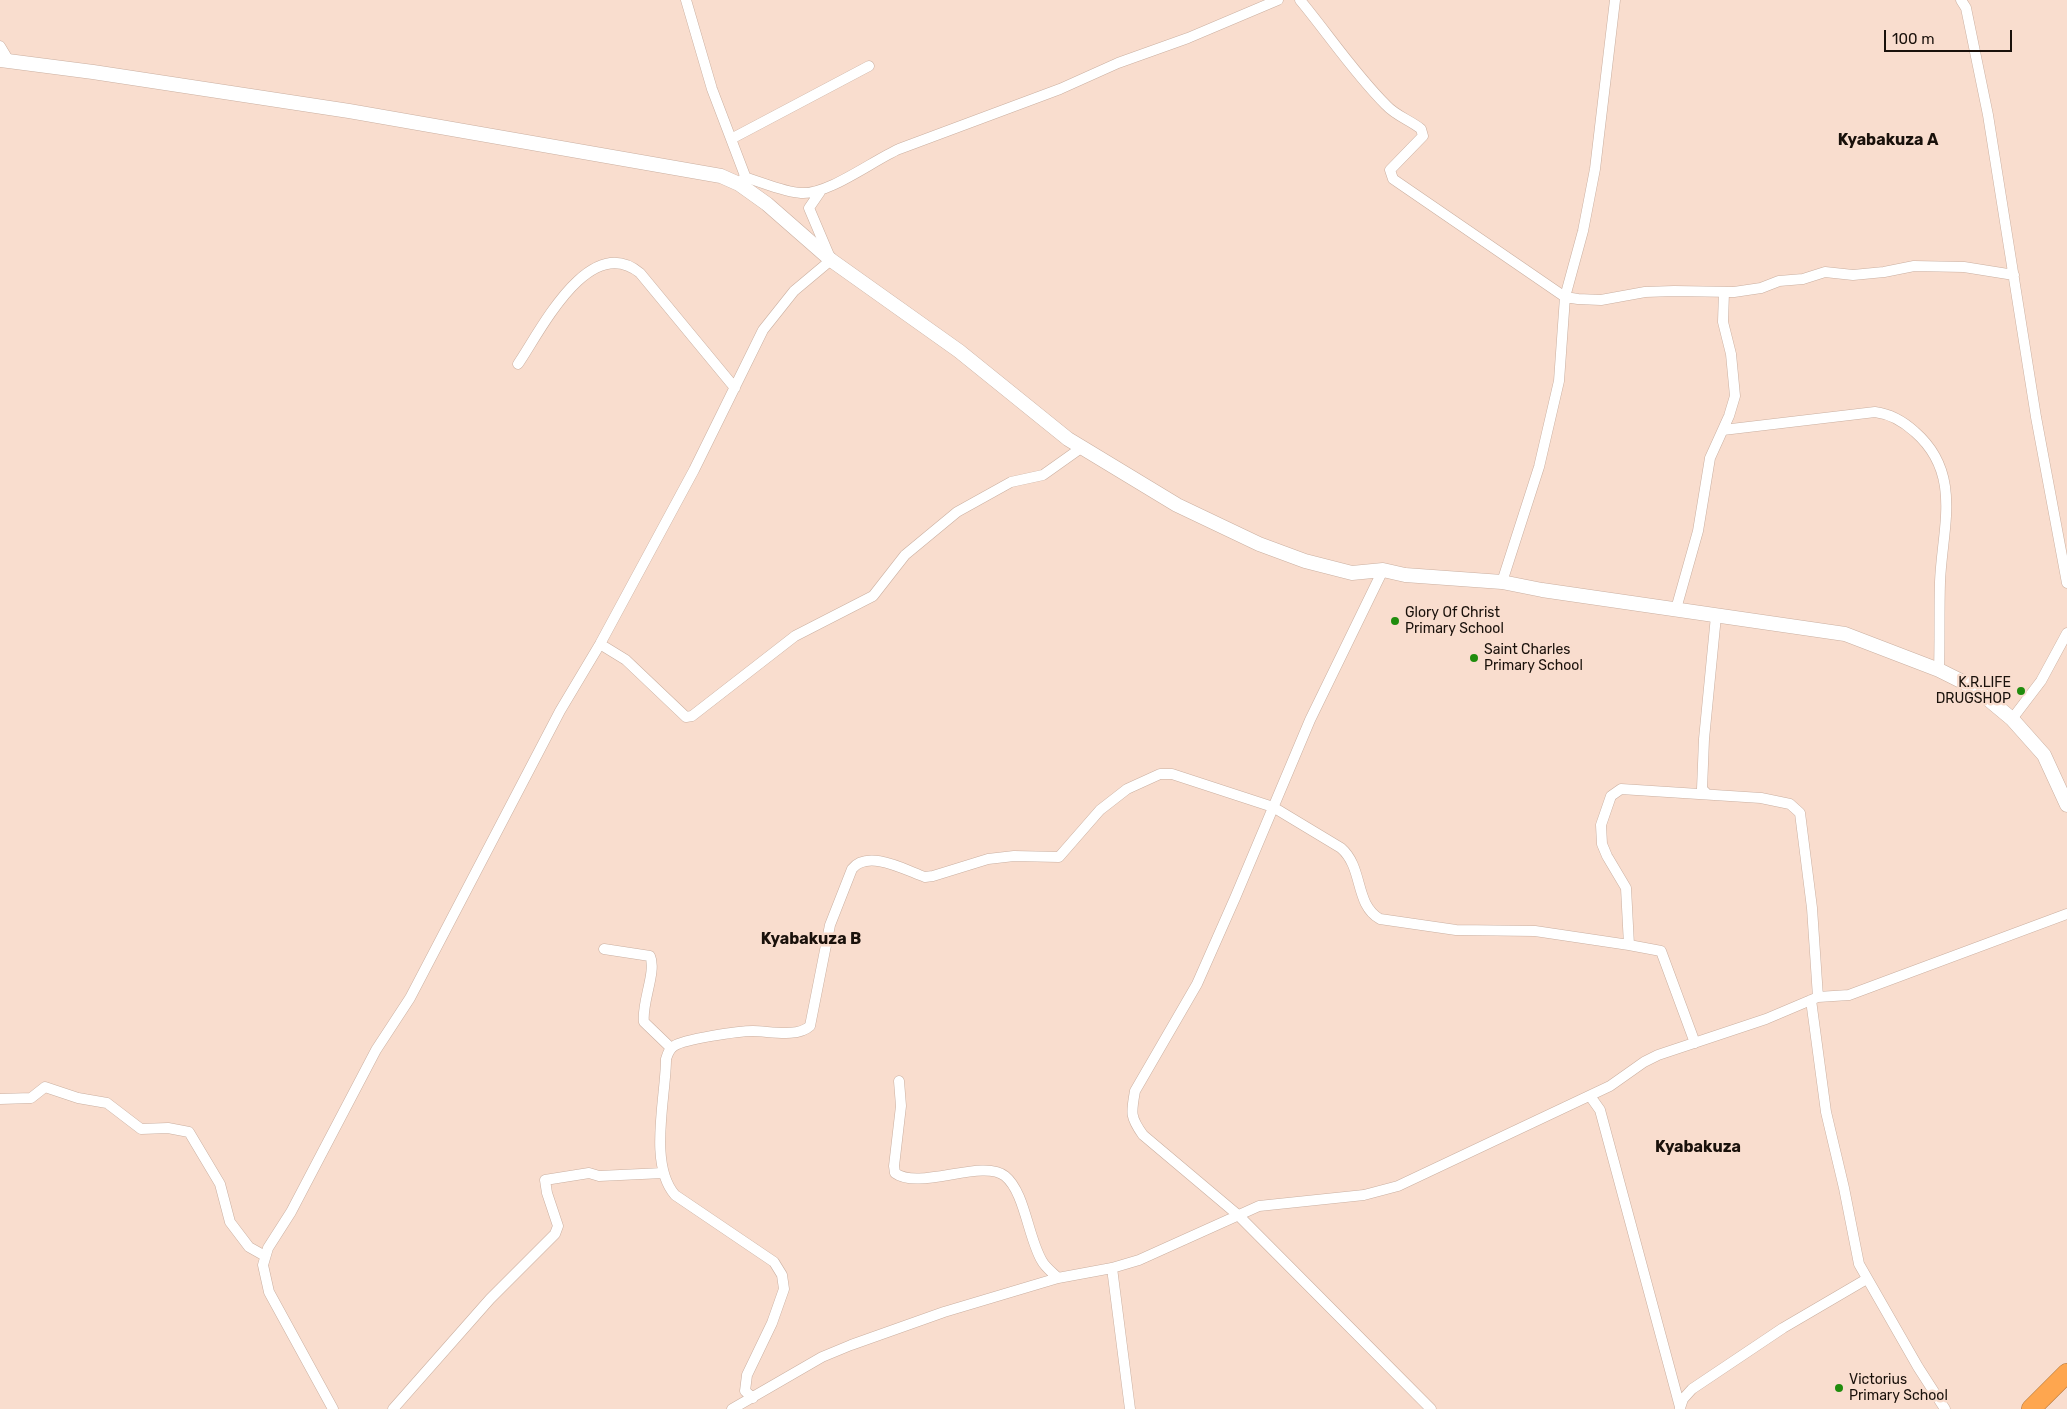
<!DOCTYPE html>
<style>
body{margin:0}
#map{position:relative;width:2067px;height:1409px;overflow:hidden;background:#f9ddce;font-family:Rubik,sans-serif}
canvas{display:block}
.scale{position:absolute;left:1884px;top:30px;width:128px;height:22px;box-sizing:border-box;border:2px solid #1a110b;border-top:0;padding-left:6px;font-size:15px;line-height:18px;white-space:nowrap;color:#1a110b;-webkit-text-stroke:4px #f9ddce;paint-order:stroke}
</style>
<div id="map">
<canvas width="2067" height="1409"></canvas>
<div class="scale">100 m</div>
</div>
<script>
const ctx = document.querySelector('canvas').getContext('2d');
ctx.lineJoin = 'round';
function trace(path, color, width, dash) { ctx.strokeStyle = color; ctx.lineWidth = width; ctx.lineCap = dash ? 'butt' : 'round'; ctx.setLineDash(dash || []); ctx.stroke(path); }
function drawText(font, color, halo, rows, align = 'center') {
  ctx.font = font + ' Rubik,sans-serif'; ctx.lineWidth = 5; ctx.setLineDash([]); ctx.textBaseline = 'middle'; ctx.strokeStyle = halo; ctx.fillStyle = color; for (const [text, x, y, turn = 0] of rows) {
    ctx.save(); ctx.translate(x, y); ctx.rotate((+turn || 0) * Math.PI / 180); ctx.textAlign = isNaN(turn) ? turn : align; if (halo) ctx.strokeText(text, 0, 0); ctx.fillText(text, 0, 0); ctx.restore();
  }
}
const street = new Path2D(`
 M686,0l26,89 35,92
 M1300,0c29,35 54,73 86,105 10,11 24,15 35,24l2,7 -33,34 3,9 172,118 13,2 23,1 44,-8 29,-1 60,1 27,-4 18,-7 24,-2 22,-7 28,3 31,-3 30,-6 50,1 50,8
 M1961,0l5,8 22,107 48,302 31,166
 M0,46l9,15
 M731,139l138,-73
 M744,177c18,5 39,15 57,16 27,2 71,-32 98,-44l161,-60 58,-26 70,-25 90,-38
 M518,364c22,-32 71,-133 122,-91l95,115
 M1723,430l152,-18c16,2 28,9 40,20 48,42 27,96 25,150 -1,30 0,59 -1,88
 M1383,570l-73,150 -75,178 -38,86 -62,107c-4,22 -5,26 8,44l95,80 193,194
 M1502,582l37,-115 20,-86 6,-84 18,-66 12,-62 20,-169
 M1676,609l22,-78 12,-73 19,-42 6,-20 -4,-42 -8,-32 1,-30
 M600,644l26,16 60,57 6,-1 103,-80 78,-40 32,-41 52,-43 54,-30 32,-7 38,-27
 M2012,719l29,-38 26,-48
 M1706,793l-4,-4 2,-50 12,-123
 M604,949l46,7c7,15 -9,48 -6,66l27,26
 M1811,1000l15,112 18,76 15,76 59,103 27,42
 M1695,1043l-34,-92 -32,-6 -3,-57 -19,-32 -5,-12 -1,-19 10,-29 10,-7 140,9 29,6 10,9 12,95 6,89
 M899,1081l2,25 -7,60 1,7c24,18 88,-15 110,3 20,16 23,62 37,85 3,6 11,12 16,17
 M1590,1096l10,14 80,297
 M0,1099l31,-1 14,-11 33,11 29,5 34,26 27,-1 21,4 31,52 10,38 19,25 16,9
 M1112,1268l18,141
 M753,1398l-8,-7 2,-16 25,-52 12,-34 -2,-14 -8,-13 -99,-67c-27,-31 -9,-98 -9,-136 2,-6 3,-10 8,-13 10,-7 65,-15 79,-15 16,0 44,7 57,-5l20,-101 22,-56c16,-20 53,1 73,8l8,-1 55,-17 26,-3 45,1 41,-47 27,-21 33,-15h12l101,33 68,41c23,20 13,56 39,71l76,11 79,1 94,14
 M1680,1408l3,-9 9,-10 91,-61 82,-48
 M333,1409l-64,-117 -6,-27 5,-17 23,-36 85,-162 34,-52 150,-287 40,-67 94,-174 69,-140 31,-39 37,-31 -22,-52 11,-16
 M393,1409l97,-110 65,-65 3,-8 -11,-33 -2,-13 44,-7 10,3 64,-3
 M732,1409l90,-52 29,-12 93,-33 114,-34 54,-10 27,-8 120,-54 105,-11 34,-9 212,-100 34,-24 14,-7 108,-36 52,-22 31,-2 218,-81`);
const secondary = new Path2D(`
 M0,60l93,12 256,39 372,65 18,8 28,20 64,56 128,91 109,88 109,66 82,39 46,17 47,12 31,-3 22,5 97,7 40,8 303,44 94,36 26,13 23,16 24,20 32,36 23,50`);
const highway = new Path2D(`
 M2031,1409l36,-36`);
trace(street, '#caafa0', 11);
trace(secondary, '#caafa0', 15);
trace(highway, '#ae7237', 20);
trace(street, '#fff', 10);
trace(secondary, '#fff', 14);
trace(highway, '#fea64f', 19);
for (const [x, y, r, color] of [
 [1395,621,5,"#208c0d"],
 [1474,658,5,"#208c0d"],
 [2021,691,5,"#208c0d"],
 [1839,1388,5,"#208c0d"]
]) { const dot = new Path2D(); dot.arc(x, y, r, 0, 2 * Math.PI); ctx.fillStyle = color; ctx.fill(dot); trace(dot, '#f9ddce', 2); }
drawText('14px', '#1a110b', '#f9ddce', [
 ["Glory Of Christ",1405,613],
 ["Primary School",1405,629],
 ["Saint Charles",1484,650],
 ["Primary School",1484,666],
 ["K.R.LIFE",2011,683,"right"],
 ["DRUGSHOP",2011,699,"right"],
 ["Victorius",1849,1380],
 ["Primary School",1849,1396]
], 'left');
drawText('bold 16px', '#1a110b', '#f9ddce', [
 ["Kyabakuza A",1888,140],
 ["Kyabakuza B",811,939],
 ["Kyabakuza",1698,1147]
]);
</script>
